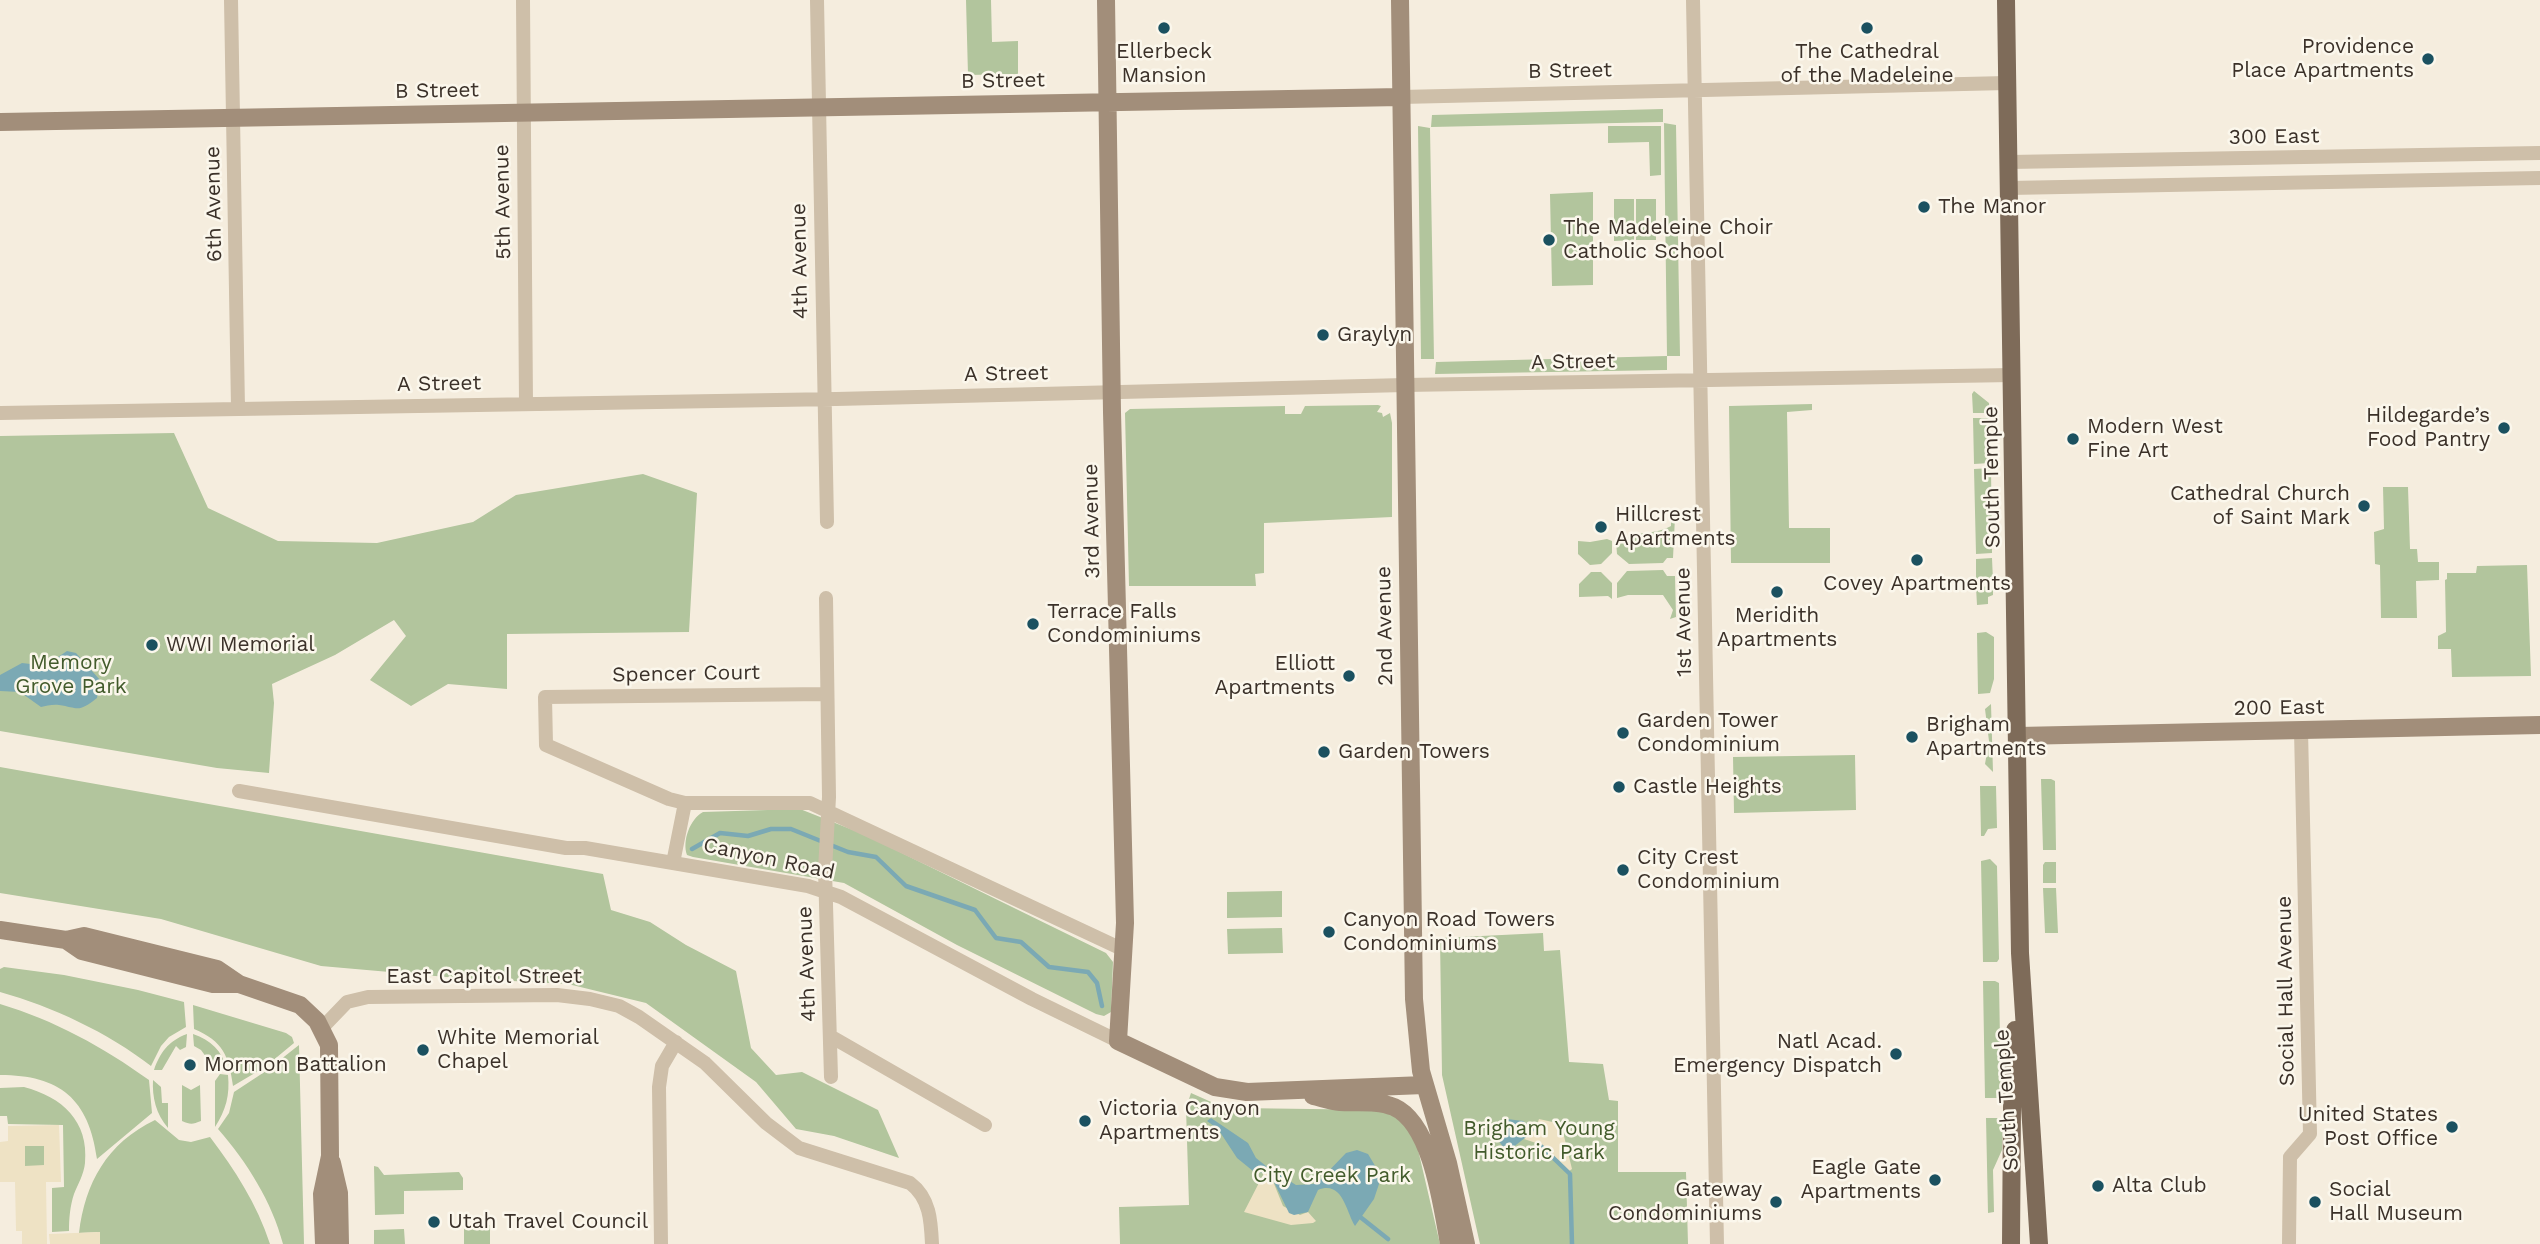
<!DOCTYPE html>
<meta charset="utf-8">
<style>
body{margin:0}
canvas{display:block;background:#f5edde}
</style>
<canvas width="2540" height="1244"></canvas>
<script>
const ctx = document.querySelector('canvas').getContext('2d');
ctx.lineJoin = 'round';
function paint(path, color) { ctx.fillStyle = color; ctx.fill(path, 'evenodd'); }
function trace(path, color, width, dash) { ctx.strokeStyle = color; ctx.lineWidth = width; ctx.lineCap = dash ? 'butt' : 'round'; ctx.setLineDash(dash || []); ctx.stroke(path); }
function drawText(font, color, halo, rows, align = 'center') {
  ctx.font = font + ' "Work Sans",sans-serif'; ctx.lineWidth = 5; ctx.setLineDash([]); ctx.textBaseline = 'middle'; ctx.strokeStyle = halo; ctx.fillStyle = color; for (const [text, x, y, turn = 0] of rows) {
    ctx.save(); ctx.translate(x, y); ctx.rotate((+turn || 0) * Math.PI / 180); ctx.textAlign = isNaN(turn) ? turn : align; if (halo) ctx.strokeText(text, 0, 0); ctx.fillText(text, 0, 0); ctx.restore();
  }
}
paint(new Path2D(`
 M966,0h25l1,42 26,-1v33l-50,1z
 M1663,109v13l-232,5 1,-12z
 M1664,123l12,2 4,231h-13v14l-232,4 1,-12 231,-6z
 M1418,126l12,2 4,231h-13z
 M1608,126h53v49l-11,1 -1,-34 -41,1z
 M1593,192v93l-41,1 -2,-92z
 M1614,199h20v41l-20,1z
 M1636,199h20v41h-20z
 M1974,391l15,12v10h-16l-1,-19z
 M1812,404v6l-25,2 2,116h41v35h-99l-2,-157z
 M1378,405l3,1 -4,6 5,1 1,4 7,-4 2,10v94l-128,6v50l-9,1 1,12h-127l-4,-173 5,-4 155,-3v8h16l4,-8z
 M1973,418h17v45l-16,1z
 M174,433l34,75 70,33 99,2 96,-21 43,-27 127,-21 54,19 -8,139 -182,2v55l-59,-5 -37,22 -41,-26 36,-44 -12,-16 -59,35 -63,29 2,19 -5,70 -52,-5 -217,-37v-295z
 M1991,468l1,85 -16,1 -2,-85z
 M2383,487h25l2,62h7l1,13h21v18l-23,1 1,37h-36l-1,-53 -5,-1 -1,-32 10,-3z
 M1671,515l4,2 -2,41h-6l-4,5 -34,1 -12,-10 -1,-13c9,-1 14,-5 22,-7 12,-2 22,-2 33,-8z
 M1607,539l5,2v12l-11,11 -11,1 -12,-11v-13l12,1z
 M1992,558l1,23 -17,1v-23z
 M2527,565l4,111 -79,1 -1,-28h-13v-13l8,-4 -1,-52 2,-1v-6h29l1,-7z
 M1627,571l36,-1 4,6h8l1,41 -6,2 3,-9 -10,-15h-35l-11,3v-15z
 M1591,572h10l11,11v16l-4,-3 -29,1v-13z
 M1993,586v9l-5,2v7l-11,1 -1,-18z
 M1986,632l8,5v42l-4,14 -12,1 -1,-61z
 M1991,704l2,68 -8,-8 4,-23 -4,-32z
 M1855,755l1,55 -122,3 -1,-56z
 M0,767l603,107 8,36 39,12 36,23 50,26 15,77 25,27 26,-3 76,38 21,48 -65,-22 -38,-7 -40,-47 -110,-79 -78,-19 -110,-6 -137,-12 -160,-47 -161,-26z
 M2041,779h10l4,2 1,69h-13z
 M1980,786h16l1,42 -9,1 -4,7h-3z
 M800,809l63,25 243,119 7,9 -2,50 -7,4 -8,-2 -139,-69 -113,-62 -151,-26 -6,-2c-5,-14 3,-36 16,-43z
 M1990,859l7,7 2,93 -2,3h-14l-2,-101z
 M2045,862h11v21h-13v-18z
 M2043,888h13l2,45h-13z
 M1282,891v26l-55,1v-26z
 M1282,928l1,25 -55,1 -1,-25z
 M1543,933l1,18 16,-1 9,112 34,2 6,36 9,1v71h68l2,72h-208l-38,-169 -2,-137z
 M4,967l60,8 74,15 46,12 2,25 -17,10 -8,9 -10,20c-44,-34 -98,-59 -151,-74v-23z
 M1983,981h12l4,2 2,112 -2,3h-14z
 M0,1004c54,16 103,43 149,76l3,33 -55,46c-8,-60 -37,-84 -97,-84z
 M193,1005l93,28 6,4 2,6 -29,24 -32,19c-4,-30 -10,-45 -39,-57z
 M187,1034l-1,13 -6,3 -4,-4 -14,24h-8c6,-17 14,-29 33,-36z
 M193,1034c18,6 29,17 34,35h-10l-2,-5 -3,1 -11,-15 -7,-4z
 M299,1045l5,199h-21c-11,-42 -36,-82 -65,-115l11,-16 5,-21 32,-21z
 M220,1074l8,1c2,20 -2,35 -13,52v-46z
 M153,1080l8,7 1,16h6v25c-12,-14 -16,-31 -15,-48z
 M182,1085l9,5 9,-5 1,36c-8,3 -10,4 -19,0z
 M24,1087c38,10 65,34 61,76 -1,11 -7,21 -11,31 -4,12 -5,25 -5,37l-17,1v-44l12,-1 -1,-62 -55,-1 -1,-8h-7v-28z
 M1191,1093l27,12 19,3 148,2 20,14 11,17 24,103h-320l-1,-37 70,-2 -3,-97z
 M1986,1118h17l-1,32 -9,20 1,42 -6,1z
 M155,1120l24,20 12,2 19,-5c25,33 47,67 60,107h-170v-12l-21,1c6,-50 28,-90 76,-113z
 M25,1146h19v20h-19z
 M374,1166l4,1 6,8 75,-3 4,6v12l-59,1v23l-29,1z
 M464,1225h26v19h-26z
 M404,1229l1,15h-31v-14z`), '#b2c59d');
paint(new Path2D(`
 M1539,1119l18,4 6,9 9,37 -4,3 -26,-27 -18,-6 11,-9z
 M59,1125l2,57h-15l1,62h-25v-13h-6l-1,-49h-15v-40l8,-1v-15zM25,1146h19v19l-19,1z
 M1264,1173l6,1 13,32 17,9 8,-3 8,9 -3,2 -22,2 -47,-13z
 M100,1232v12h-50l-1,-10z`), '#eee2c4');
paint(new Path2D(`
 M67,651l9,2 24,27 -3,18c-19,15 -18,10 -38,7 -6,-1 -13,1 -18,2l-21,-15 -20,-1v-16l22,-12 17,2 10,-2z
 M1211,1118l37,25 8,15 10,8 30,19 17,-1 6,-3 27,-28 11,-3 11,4 9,15 2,15 -5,15 -19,27c-9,-14 -12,-46 -37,-36l-10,22 -14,3 -5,-2 -19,-39 -17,-3 -16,-13 -19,-29 -11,-8z
 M1507,1119l16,2 12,9 -28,22 -9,-12 -1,-13z`), '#7ba9b4');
trace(new Path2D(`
 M692,849l28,-16 28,3 23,-7h20l57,23 28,5 30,29 69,24 21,28 25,4 28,25 39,5 9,11 5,23
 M1542,1147l28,27 2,70
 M1359,1216l29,23`), '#7ba9b4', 4.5);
trace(new Path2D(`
 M231,0l7,408
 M523,0l3,404
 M817,0l10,522
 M1693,0l24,1244
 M1401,97l606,-14
 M2009,162l531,-9
 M2009,188l531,-10
 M0,413l836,-14 569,-14 608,-10
 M826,598l3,199 -4,73 6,207
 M827,694l-282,3 1,48 123,54 16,4h125l314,147
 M239,791l327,57h19l223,38 33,11 191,102 86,42
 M673,863l12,-60
 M322,1028l25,-26 21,-5 189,-2 33,4 29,7 20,11 66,46 61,60 33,25 111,35c20,15 21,38 22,61
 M830,1036l155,89
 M661,1244l-2,-157 3,-21 14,-24
 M2289,1244l1,-87 20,-23 -9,-404`), '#cebfa9', 14);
trace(new Path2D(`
 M1106,0l6,412 13,511 -7,118 97,46 32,5 177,-7
 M1400,0l14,999 7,72 27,92 18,81
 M0,122l1401,-25
 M2018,736l522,-11
 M0,930l66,10 18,-4 133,33 22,15 61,21 17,16 12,24 1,111 -8,38 2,50
 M66,940l16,11 131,33h26
 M1313,1096c9,2 18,5 27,6 17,1 37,-2 54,5 38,17 48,99 55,137
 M332,1163l7,30 1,51`), '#a28e7a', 18);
trace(new Path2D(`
 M2006,0l14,953 19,291
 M2011,1244l1,-136 3,-78`), '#7e6b59', 18);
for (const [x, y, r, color] of [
 [1164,28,7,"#1b5160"],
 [1867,28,7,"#1b5160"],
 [2428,59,7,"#1b5160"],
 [1924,207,7,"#1b5160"],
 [1549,240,7,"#1b5160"],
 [1323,335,7,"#1b5160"],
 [2504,428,7,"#1b5160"],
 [2073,439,7,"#1b5160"],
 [2364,506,7,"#1b5160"],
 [1601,527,7,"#1b5160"],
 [1917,560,7,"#1b5160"],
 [1777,592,7,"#1b5160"],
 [1033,624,7,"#1b5160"],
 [152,645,7,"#1b5160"],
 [1349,676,7,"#1b5160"],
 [1623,733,7,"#1b5160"],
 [1912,737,7,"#1b5160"],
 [1324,752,7,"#1b5160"],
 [1619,787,7,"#1b5160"],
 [1623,870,7,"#1b5160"],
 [1329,932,7,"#1b5160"],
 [423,1050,7,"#1b5160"],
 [1896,1054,7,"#1b5160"],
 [190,1065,7,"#1b5160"],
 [1085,1121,7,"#1b5160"],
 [2452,1127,7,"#1b5160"],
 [1935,1180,7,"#1b5160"],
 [2098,1186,7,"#1b5160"],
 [1776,1202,7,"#1b5160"],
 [2315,1202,7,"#1b5160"],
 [434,1222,7,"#1b5160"]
]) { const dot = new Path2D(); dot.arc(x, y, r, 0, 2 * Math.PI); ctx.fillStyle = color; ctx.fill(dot); trace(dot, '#fbf7ec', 2.5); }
drawText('21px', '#3b3129', '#fbf7ec', [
 ["Providence",2414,47,"right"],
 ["Place Apartments",2414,71,"right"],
 ["Ellerbeck",1164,52,"center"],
 ["Mansion",1164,76,"center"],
 ["The Cathedral",1867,52,"center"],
 ["of the Madeleine",1867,76,"center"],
 ["The Manor",1938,207],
 ["The Madeleine Choir",1563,228],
 ["Catholic School",1563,252],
 ["Graylyn",1337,335],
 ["Hildegarde’s",2490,416,"right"],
 ["Food Pantry",2490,440,"right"],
 ["Modern West",2087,427],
 ["Fine Art",2087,451],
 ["Cathedral Church",2350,494,"right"],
 ["of Saint Mark",2350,518,"right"],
 ["Hillcrest",1615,515],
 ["Apartments",1615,539],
 ["Covey Apartments",1917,584,"center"],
 ["Terrace Falls",1047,612],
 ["Condominiums",1047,636],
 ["Meridith",1777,616,"center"],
 ["Apartments",1777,640,"center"],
 ["WWI Memorial",166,645],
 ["Elliott",1335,664,"right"],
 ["Apartments",1335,688,"right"],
 ["Garden Tower",1637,721],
 ["Condominium",1637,745],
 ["Brigham",1926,725],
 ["Apartments",1926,749],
 ["Garden Towers",1338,752],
 ["Castle Heights",1633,787],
 ["City Crest",1637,858],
 ["Condominium",1637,882],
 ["Canyon Road Towers",1343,920],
 ["Condominiums",1343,944],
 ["White Memorial",437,1038],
 ["Chapel",437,1062],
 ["Natl Acad.",1882,1042,"right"],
 ["Emergency Dispatch",1882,1066,"right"],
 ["Mormon Battalion",204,1065],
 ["Victoria Canyon",1099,1109],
 ["Apartments",1099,1133],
 ["United States",2438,1115,"right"],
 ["Post Office",2438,1139,"right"],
 ["Eagle Gate",1921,1168,"right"],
 ["Apartments",1921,1192,"right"],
 ["Alta Club",2112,1186],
 ["Gateway",1762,1190,"right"],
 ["Condominiums",1762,1214,"right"],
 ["Social",2329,1190],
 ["Hall Museum",2329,1214],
 ["Utah Travel Council",448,1222]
], 'left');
drawText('21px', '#3b3129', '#fbf7ec', [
 ["B Street",1570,71,-1],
 ["B Street",1003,81,-1],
 ["B Street",437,91,-1],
 ["300 East",2274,137,-1],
 ["5th Avenue",503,202,-91],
 ["6th Avenue",214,204,-91],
 ["4th Avenue",800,261,-91],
 ["A Street",1573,362,-1],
 ["A Street",1006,374,-1],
 ["A Street",439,384,-1],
 ["South Temple",1992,477,-91],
 ["3rd Avenue",1092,521,-91],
 ["1st Avenue",1684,622,-91],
 ["2nd Avenue",1385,626,-91],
 ["Spencer Court",686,674,-1],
 ["200 East",2279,708,-1],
 ["Canyon Road",769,859,12],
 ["4th Avenue",807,964,-92],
 ["East Capitol Street",484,977],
 ["Social Hall Avenue",2286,991,-91],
 ["South Temple",2007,1100,-94]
]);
drawText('21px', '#425b2b', '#fbf7ec', [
 ["Memory",71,663],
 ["Grove Park",71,687],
 ["Brigham Young",1539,1129],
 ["Historic Park",1539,1153],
 ["City Creek Park",1332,1176]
]);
</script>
